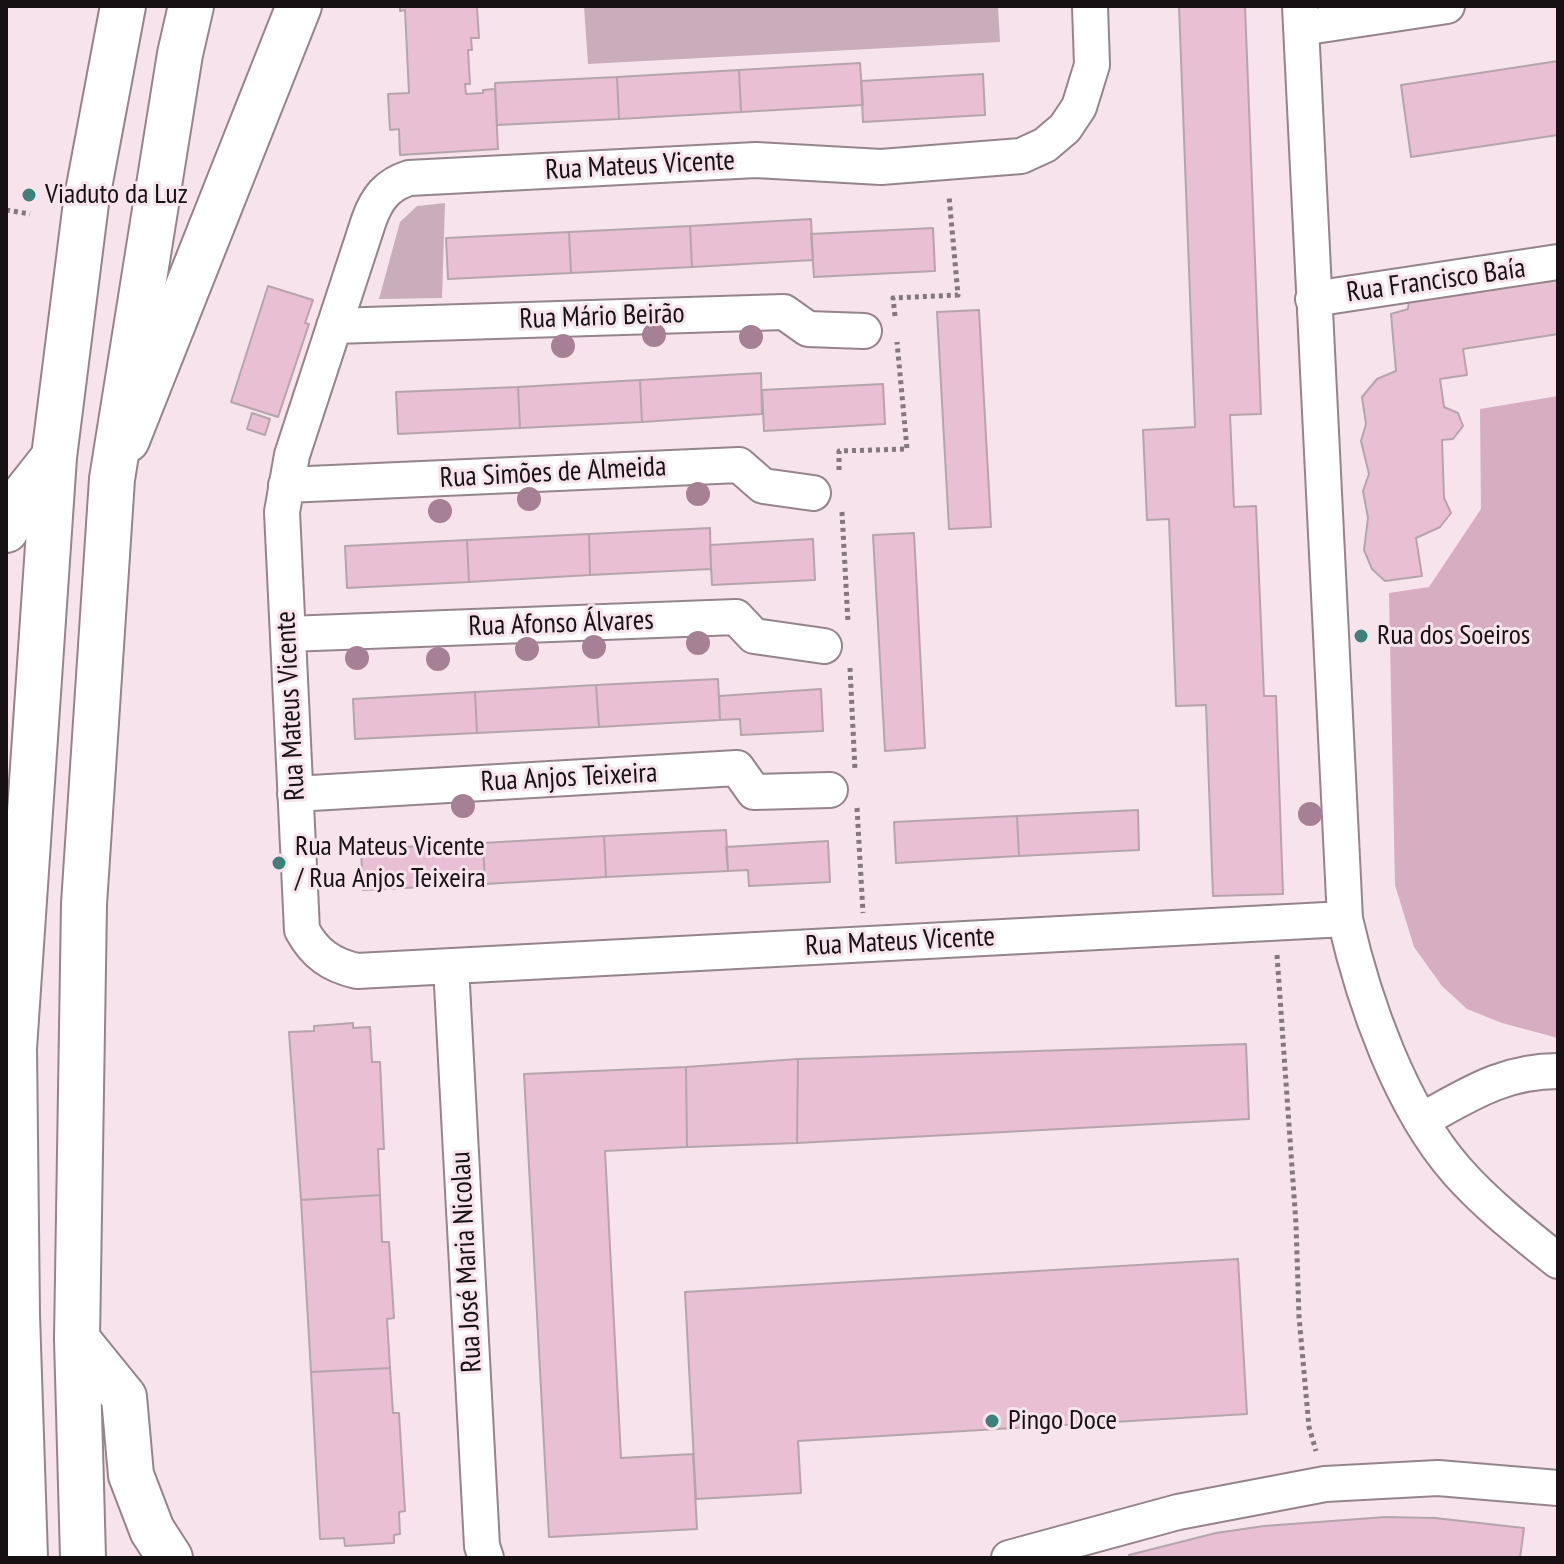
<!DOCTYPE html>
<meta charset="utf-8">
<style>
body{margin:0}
#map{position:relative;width:1564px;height:1564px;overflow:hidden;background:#f6e3ec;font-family:"PT Sans Narrow",sans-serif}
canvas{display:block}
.frame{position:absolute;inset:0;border:8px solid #181114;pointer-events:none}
</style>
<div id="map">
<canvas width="1564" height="1564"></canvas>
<div class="frame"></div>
</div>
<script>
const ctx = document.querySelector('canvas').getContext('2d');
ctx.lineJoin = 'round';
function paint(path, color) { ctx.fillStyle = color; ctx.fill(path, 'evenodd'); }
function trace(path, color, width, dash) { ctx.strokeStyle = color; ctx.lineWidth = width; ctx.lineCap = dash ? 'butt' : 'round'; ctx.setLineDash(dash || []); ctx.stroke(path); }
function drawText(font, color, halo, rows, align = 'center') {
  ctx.font = font + ' "PT Sans Narrow",sans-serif'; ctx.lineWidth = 6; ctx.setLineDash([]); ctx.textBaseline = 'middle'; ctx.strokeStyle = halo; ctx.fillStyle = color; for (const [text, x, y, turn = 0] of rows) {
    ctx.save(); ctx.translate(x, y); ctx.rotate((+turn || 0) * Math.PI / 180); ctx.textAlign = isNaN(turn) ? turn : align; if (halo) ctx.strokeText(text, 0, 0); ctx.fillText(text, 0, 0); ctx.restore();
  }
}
paint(new Path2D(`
 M584,6h414l2,36 -412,22z
 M445,203l-3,95 -63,1 21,-77 17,-16z`), '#caadba');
paint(new Path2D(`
 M1558,396v642l-56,-15 -35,-14 -25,-23 -28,-39 -19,-62 -6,-292 40,-6 52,-78 -1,-100z`), '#d7adc1');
const building = new Path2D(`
 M400,6h82l-5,1 2,31h-8l1,12h-4l2,34h-5l1,10 17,-1v-3l12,-1 3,60 -98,6 -1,-26 -9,1 -2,-36 21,-1 -4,-83 -5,1z
 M1179,6h66l16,408 -31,1 4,92 22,-1 8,190h12l7,198 -70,2 -7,-191 -30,1 -7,-187 -22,1 -4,-90 52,-3z
 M1558,61v74l-147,22 -10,-72z
 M860,63l3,42 -122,7 -2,-42z
 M739,70l2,42 -122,7 -2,-42z
 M983,74l2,41 -122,7 -2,-41z
 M617,77l2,42 -122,6 -2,-42z
 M811,219l2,41 -121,7 -2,-41z
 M690,226l2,41 -121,6 -2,-41z
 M933,228l2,43 -121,6 -3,-43z
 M569,232l2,41 -123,6 -2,-41z
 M1558,268v66l-95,15 4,26 -27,4 4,28 14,6 5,13 -10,13 -11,1 2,58 7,15 -11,14 -24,11 6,38 -37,5 -13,-12 -8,-19 4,-32 -5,-27 6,-17 -8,-33 5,-17 -4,-27 15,-18 19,-8 -5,-57 17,-5 2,-18z
 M268,286l45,14 -8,23 4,1 -31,93 -47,-15z
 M979,310l12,217 -42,2 -12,-217z
 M761,373l1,41 -120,8 -2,-42z
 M640,380l2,42 -122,6 -2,-41z
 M883,384l2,40 -121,7 -2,-41z
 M518,387l2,41 -122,6 -2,-42z
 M252,413l18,6 -5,16 -18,-6z
 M710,528l1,41 -121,6 -1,-41z
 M914,533l11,215 -40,3 -12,-216z
 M589,534l1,41 -121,7 -2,-42z
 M813,539l2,41 -103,5 -2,-40z
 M467,540l2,42 -122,6 -2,-42z
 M718,679l2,41 -121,7 -3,-42z
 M596,685l3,42 -122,6 -2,-41z
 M821,689l2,42 -82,4 -1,-16 -20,1 -1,-24z
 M475,692l2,41 -122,6 -2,-40z
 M1138,810l1,40 -120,6 -2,-40z
 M1017,816l2,40 -123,7 -2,-41z
 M726,830l2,41 -122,6 -2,-41z
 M604,836l2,41 -121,7 -2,-41z
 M828,841l2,41 -81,4 -1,-16 -20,1 -2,-24z
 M483,843l2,41 -122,6 -2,-41z
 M353,1023v5l17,-1 2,35h8l4,87h-6l2,46 -79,5 -12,-168 25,-1v-5z
 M1246,1044l3,75 -452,24 1,-84z
 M798,1059l-1,84 -110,4 -1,-80z
 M686,1067l1,80 -82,4 16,307 72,-4 4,75 -148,8 -25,-463z
 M380,1195l2,47h7l5,76 -7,1 3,49 -79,4 -10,-172z
 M1238,1259l9,155 -449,27 3,52 -105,6 -11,-207z
 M390,1368l3,45h6l6,98 -6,1 1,22 -6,1v8l-49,3 -1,-8 -24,1 -9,-167z
 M1386,1517l49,1 89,10 -4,30h-390l-1,-3 87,-22 48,-7z`);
paint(building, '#e9bfd3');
trace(building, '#b6a4ac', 2);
const street = new Path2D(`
 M1090,6l2,59 -13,42 -14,21 -20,17 -24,11 -140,11 -125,-7 -347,18c-22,7 -32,20 -40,42l-77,235 -10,57 20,418c13,24 29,35 55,41l988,-52
 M1300,6l45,913c19,83 55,187 112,252 30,34 66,62 101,90
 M1301,28l146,-22
 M1313,299l245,-37
 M334,326l450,-14 24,17 56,2
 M286,485l453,-20 24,21 50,7
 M288,634l448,-17 18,19 70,10
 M295,794l442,-26 17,24 76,-2
 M451,966l31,580 4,12
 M1422,1120c46,-25 81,-49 136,-49
 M1009,1558l169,-46 147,-28 113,-6 120,10`);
const secondary = new Path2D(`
 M127,440l172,-434`);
const highway = new Path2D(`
 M6,530l3,-16 45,-57
 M77,1339l47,58 7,78 21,55 18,28
 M25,1558l-8,-243 -3,-267 40,-591 32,-254 37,-197
 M83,1558l-6,-219 7,-435 28,-425 68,-425 11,-48`);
trace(street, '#95848c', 38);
trace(secondary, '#95848c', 48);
trace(highway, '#95848c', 48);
trace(new Path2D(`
 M6,210l24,4
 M895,316l-2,-18 65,-3 -9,-99
 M839,470v-19l68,-2 -10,-107
 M842,512l6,110
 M850,668l5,102
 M857,808l6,105
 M1277,955l19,269 3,93 10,110 7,24`), '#84777d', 5, [4, 4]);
trace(street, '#fff', 34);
trace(secondary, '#fff', 44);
trace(highway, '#fff', 44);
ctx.fillStyle = '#a68094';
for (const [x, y] of [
 [654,335],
 [751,337],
 [563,346],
 [698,494],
 [529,499],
 [440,511],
 [698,643],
 [594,647],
 [527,649],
 [357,658],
 [438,659],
 [463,806],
 [1310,814]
]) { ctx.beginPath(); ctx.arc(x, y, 12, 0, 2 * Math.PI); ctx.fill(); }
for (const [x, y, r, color] of [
 [29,195,8,"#3d8278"],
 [1361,636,8,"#3d8278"],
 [279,863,8,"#3d8278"],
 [992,1421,8,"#3d8278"]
]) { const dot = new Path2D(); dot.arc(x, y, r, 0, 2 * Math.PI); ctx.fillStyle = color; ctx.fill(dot); trace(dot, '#f6e3ec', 3); }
drawText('28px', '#181114', '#f6e3ec', [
 ["Rua Mateus Vicente",640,166,-3],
 ["Rua Francisco Baía",1436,281,-8],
 ["Rua Mário Beirão",602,317,-2],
 ["Rua Simões de Almeida",553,473,-3],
 ["Rua Afonso Álvares",561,624,-2],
 ["Rua Mateus Vicente",291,706,-93],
 ["Rua Anjos Teixeira",569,778,-3],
 ["Rua Mateus Vicente",900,942,-3],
 ["Rua José Maria Nicolau",467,1262,-93]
]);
drawText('28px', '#181114', '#f6e3ec', [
 ["Viaduto da Luz",45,195],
 ["Rua dos Soeiros",1377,636],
 ["Rua Mateus Vicente",295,847],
 ["/ Rua Anjos Teixeira",295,879],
 ["Pingo Doce",1008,1421]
], 'left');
</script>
